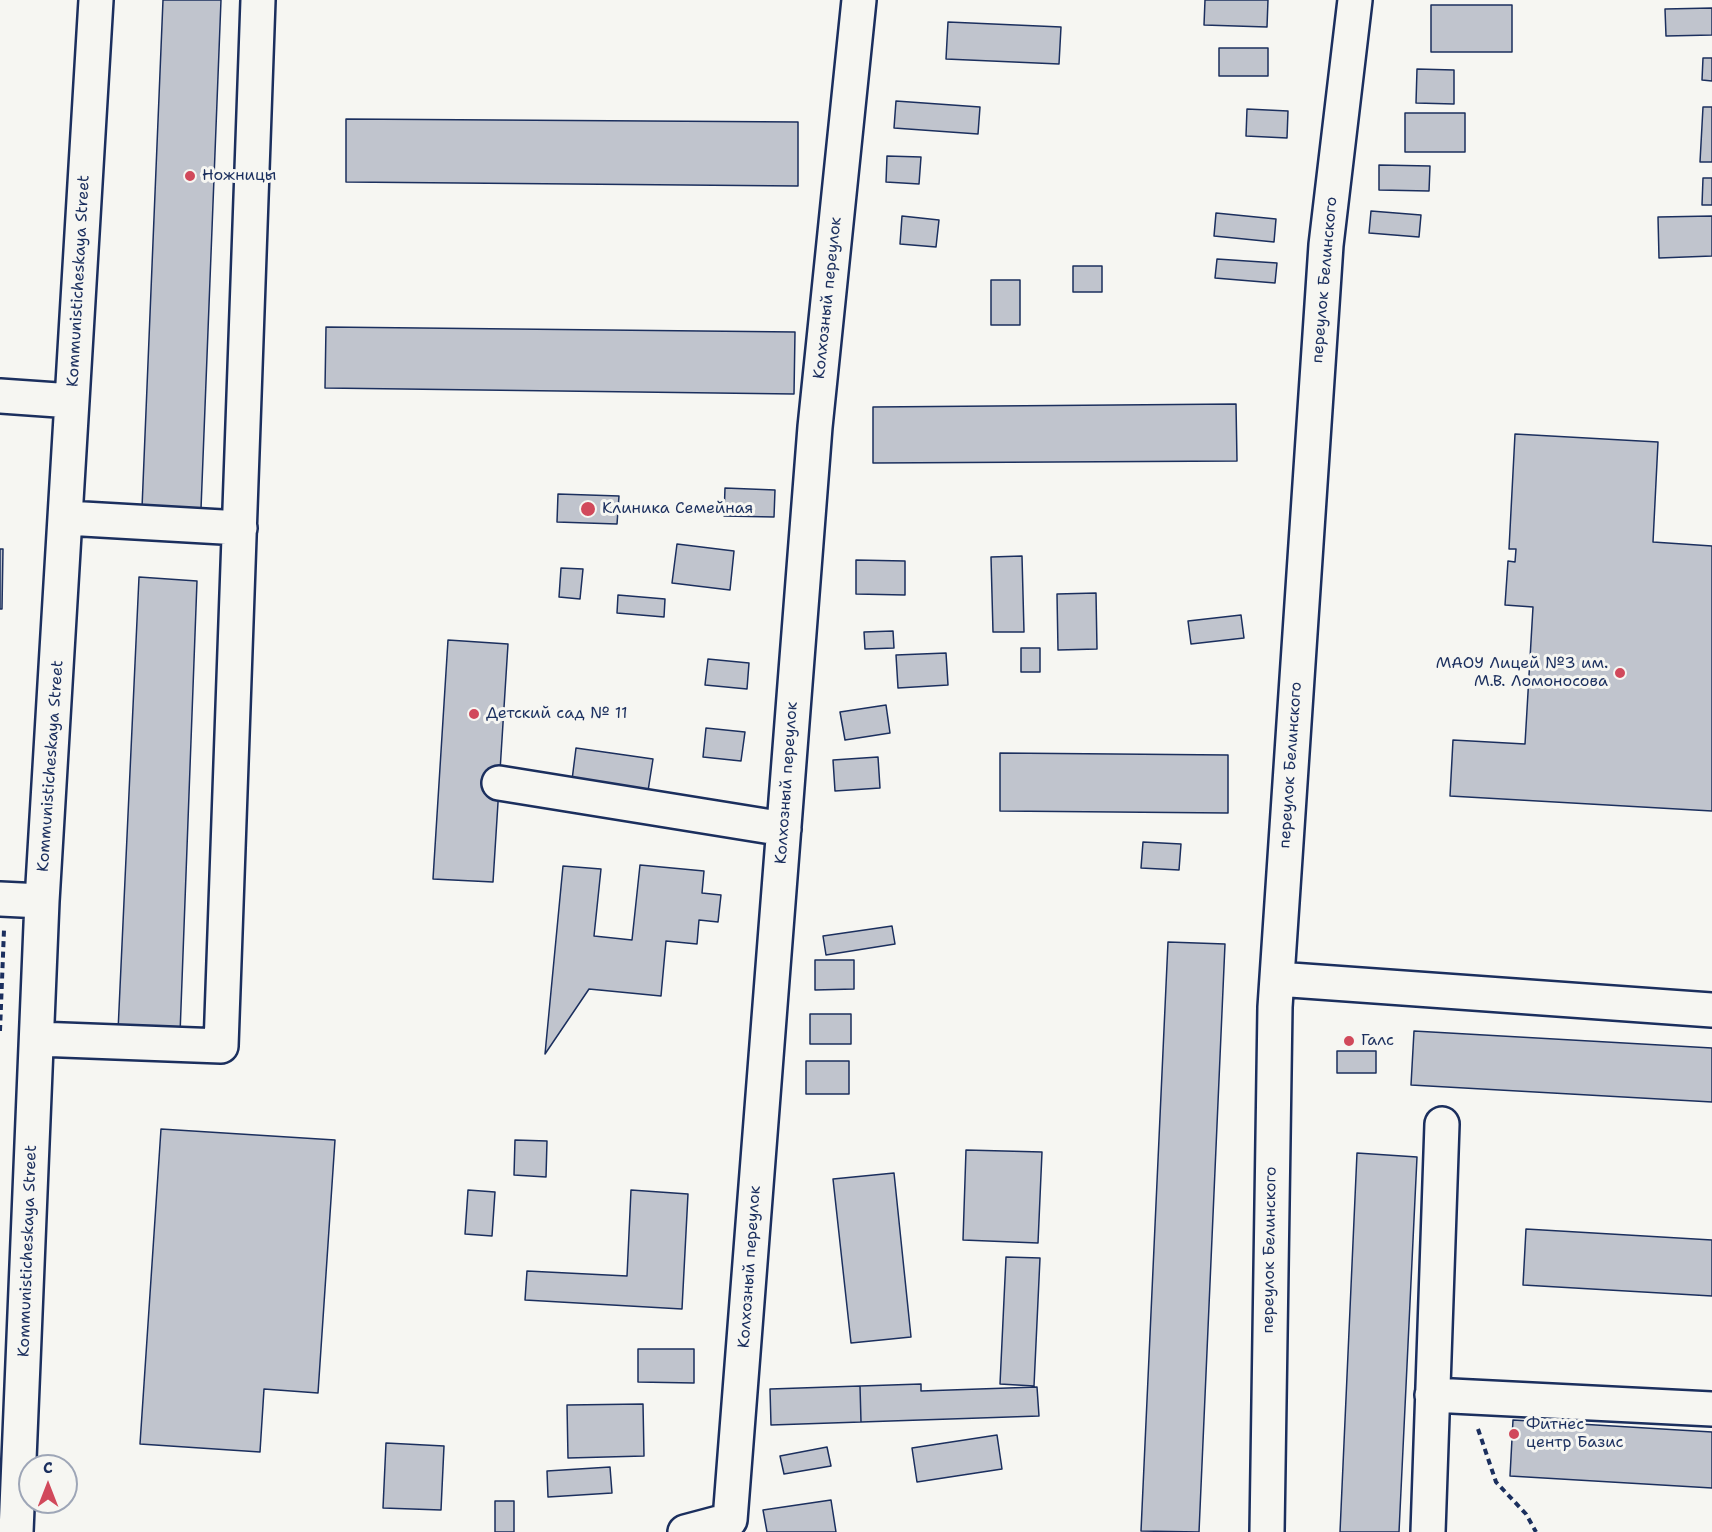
<!DOCTYPE html>
<meta charset="utf-8">
<style>
body{margin:0}
#map{position:relative;width:1712px;height:1532px;overflow:hidden;background:#f6f6f2;font-family:"Shantell Sans",sans-serif}
canvas{display:block}
.north{position:absolute;left:18px;top:1454px;width:60px;height:60px;box-sizing:border-box;background:#f6f6f2;border:2px solid #9ea6b7;border-radius:50%;rotate:0deg;font-size:16px;font-weight:700;line-height:24px;text-align:center;color:#1b2f5e}
.north::after{content:'';display:block;margin:auto;width:21px;height:27px;background:#d1495b;clip-path:polygon(50% 0,100% 100%,50% 72%,0 100%)}
</style>
<div id="map">
<canvas width="1712" height="1532"></canvas>
<div class="north">С</div>
</div>
<script>
const ctx = document.querySelector('canvas').getContext('2d');
ctx.lineJoin = 'round';
function paint(path, color) { ctx.fillStyle = color; ctx.fill(path, 'evenodd'); }
function trace(path, color, width, dash) { ctx.strokeStyle = color; ctx.lineWidth = width; ctx.lineCap = dash ? 'butt' : 'round'; ctx.setLineDash(dash || []); ctx.stroke(path); }
function drawText(font, color, halo, rows, align = 'center') {
  ctx.font = font + ' "Shantell Sans",sans-serif'; ctx.lineWidth = 6; ctx.setLineDash([]); ctx.textBaseline = 'middle'; ctx.strokeStyle = halo; ctx.fillStyle = color; for (const [text, x, y, turn = 0] of rows) {
    ctx.save(); ctx.translate(x, y); ctx.rotate((+turn || 0) * Math.PI / 180); ctx.textAlign = isNaN(turn) ? turn : align; if (halo) ctx.strokeText(text, 0, 0); ctx.fillText(text, 0, 0); ctx.restore();
  }
}
const building = new Path2D(`
 M163,0h58l-20,509 -59,-1z
 M1205,0h63l-1,27 -63,-2z
 M1431,5h81v47h-81z
 M1712,8v27l-46,1 -1,-27z
 M948,22l113,5 -2,37 -113,-5z
 M1219,48h49v28h-49z
 M1703,58h9v23l-10,-1z
 M1417,69l37,1v34l-38,-1z
 M896,101l84,6 -2,27 -84,-6z
 M1703,107h9v55h-12z
 M1247,109l41,2 -1,27 -41,-2z
 M1405,113h60v39h-60z
 M346,119l452,3v64l-452,-4z
 M887,156l34,1 -2,27 -33,-2z
 M1379,165l51,1 -1,25 -50,-1z
 M1703,178h9v27h-10z
 M1371,211l50,4 -2,22 -50,-4z
 M1216,213l60,6 -2,23 -60,-6z
 M902,216l37,4 -3,27 -36,-3z
 M1712,216v40l-53,2 -1,-41z
 M1217,259l60,4 -2,20 -60,-5z
 M1073,266h29v26h-29z
 M991,280h29v45h-29z
 M326,327l469,5 -1,62 -469,-6z
 M1236,404l1,57 -364,2v-56z
 M1515,434l143,8 -5,100 59,4v265l-262,-15 3,-56 72,4 8,-137 -28,-2 3,-44 7,1 1,-13h-7z
 M725,488l50,2 -1,27 -50,-1z
 M558,494l61,2 -2,28 -60,-2z
 M677,544l57,7 -4,39 -58,-7z
 M0,549h3l-1,60h-2z
 M1022,556l2,76h-31l-2,-75z
 M856,560l49,1v34l-49,-1z
 M561,568l22,1 -3,30 -21,-2z
 M139,577l58,4 -17,453 -62,-3z
 M1096,593l1,56 -39,1 -1,-56z
 M618,595l47,4 -1,18 -47,-4z
 M1241,615l3,23 -53,6 -3,-23z
 M893,631l1,17 -29,1 -1,-17z
 M448,640l60,4 -15,238 -60,-3z
 M1021,648h19v24h-19z
 M946,653l2,32 -50,3 -2,-33z
 M708,659l41,4 -2,26 -42,-4z
 M886,705l4,28 -45,7 -5,-28z
 M706,728l39,4 -4,29 -38,-4z
 M576,748l77,11 -5,32 -76,-11z
 M1000,753l228,2v58l-228,-2z
 M878,757l2,31 -45,3 -2,-31z
 M1143,842l38,2 -2,26 -38,-2z
 M640,865l64,6 -2,22 19,2 -3,27 -19,-2 -2,24 -31,-3 -5,55 -72,-7 -44,65 18,-188 38,3 -7,67 38,4z
 M892,926l3,18 -69,11 -3,-19z
 M1168,942l57,2 -26,588 -58,-1z
 M815,960h39v29l-39,1z
 M810,1014h41v30h-41z
 M1414,1031l298,17v54l-301,-17z
 M1337,1051h39v22h-39z
 M806,1061h43v33h-43z
 M161,1129l174,11 -17,253 -54,-4 -4,63 -120,-8z
 M515,1140l32,1 -1,36 -32,-2z
 M966,1150l76,2 -4,91 -75,-3z
 M1357,1153l60,4 -18,375h-59z
 M894,1173l17,164 -60,6 -18,-164z
 M468,1190l27,2 -3,44 -27,-2z
 M631,1190l57,4 -6,115 -157,-9 2,-29 100,5z
 M1526,1229l186,11v56l-189,-11z
 M1006,1257l34,1 -6,128 -34,-2z
 M638,1349h56v34l-56,-1z
 M921,1384v7l116,-4 2,29 -178,6 -1,-36z
 M860,1386l1,36 -90,3 -1,-36z
 M643,1404l1,52 -76,2 -1,-53z
 M1513,1420l199,12v56l-202,-12z
 M997,1435l5,34 -85,13 -5,-34z
 M386,1443l58,3 -3,64 -58,-2z
 M827,1447l4,19 -47,8 -4,-18z
 M610,1467l2,26 -64,4 -1,-26z
 M831,1500l5,32h-69l-4,-22z
 M495,1501h19v31h-19z`);
paint(building, '#c0c4cd');
trace(building, '#1b2f5e', 1.5);
const minor = new Path2D(`
 M0,396l72,5
 M66,518l174,10
 M499,783l285,46
 M0,899l42,2
 M1277,979l435,31
 M37,1039l184,7 37,-1046
 M1432,1395l280,14
 M16,1532l26,-631 54,-901
 M685,1532l45,-12 85,-1093 44,-427
 M1267,1532l8,-525 51,-762 29,-245
 M1428,1532l14,-408`);
trace(minor, '#1b2f5e', 38);
trace(new Path2D(`
 M0,1031l4,-101
 M1478,1429l18,53 30,32 10,18`), '#1b2f5e', 4, [6, 4.5]);
trace(minor, '#f6f6f2', 33);
for (const [x, y, r, color] of [
 [190,176,6,"#d1495b"],
 [588,509,8,"#d1495b"],
 [1620,673,6,"#d1495b"],
 [474,714,6,"#d1495b"],
 [1349,1041,6,"#d1495b"],
 [1514,1434,6,"#d1495b"]
]) { const dot = new Path2D(); dot.arc(x, y, r, 0, 2 * Math.PI); ctx.fillStyle = color; ctx.fill(dot); trace(dot, '#f6f6f2', 2); }
drawText('16px', '#1b2f5e', '#f6f6f2', [
 ["Ножницы",202,176],
 ["Клиника Семейная",602,509],
 ["МАОУ Лицей №3 им.",1608,664,"right"],
 ["М.В. Ломоносова",1608,682,"right"],
 ["Детский сад № 11",486,714],
 ["Галс",1361,1041],
 ["Фитнес",1526,1425],
 ["центр Базис",1526,1443]
], 'left');
drawText('16px', '#1b2f5e', '#f6f6f2', [
 ["переулок Белинского",1325,280,-85],
 ["Kommunisticheskaya Street",79,281,-87],
 ["Колхозный переулок",828,298,-84],
 ["переулок Белинского",1291,765,-86],
 ["Kommunisticheskaya Street",51,766,-86],
 ["Колхозный переулок",787,783,-86],
 ["переулок Белинского",1270,1250,-89],
 ["Kommunisticheskaya Street",28,1251,-88],
 ["Колхозный переулок",750,1267,-86]
]);
</script>
